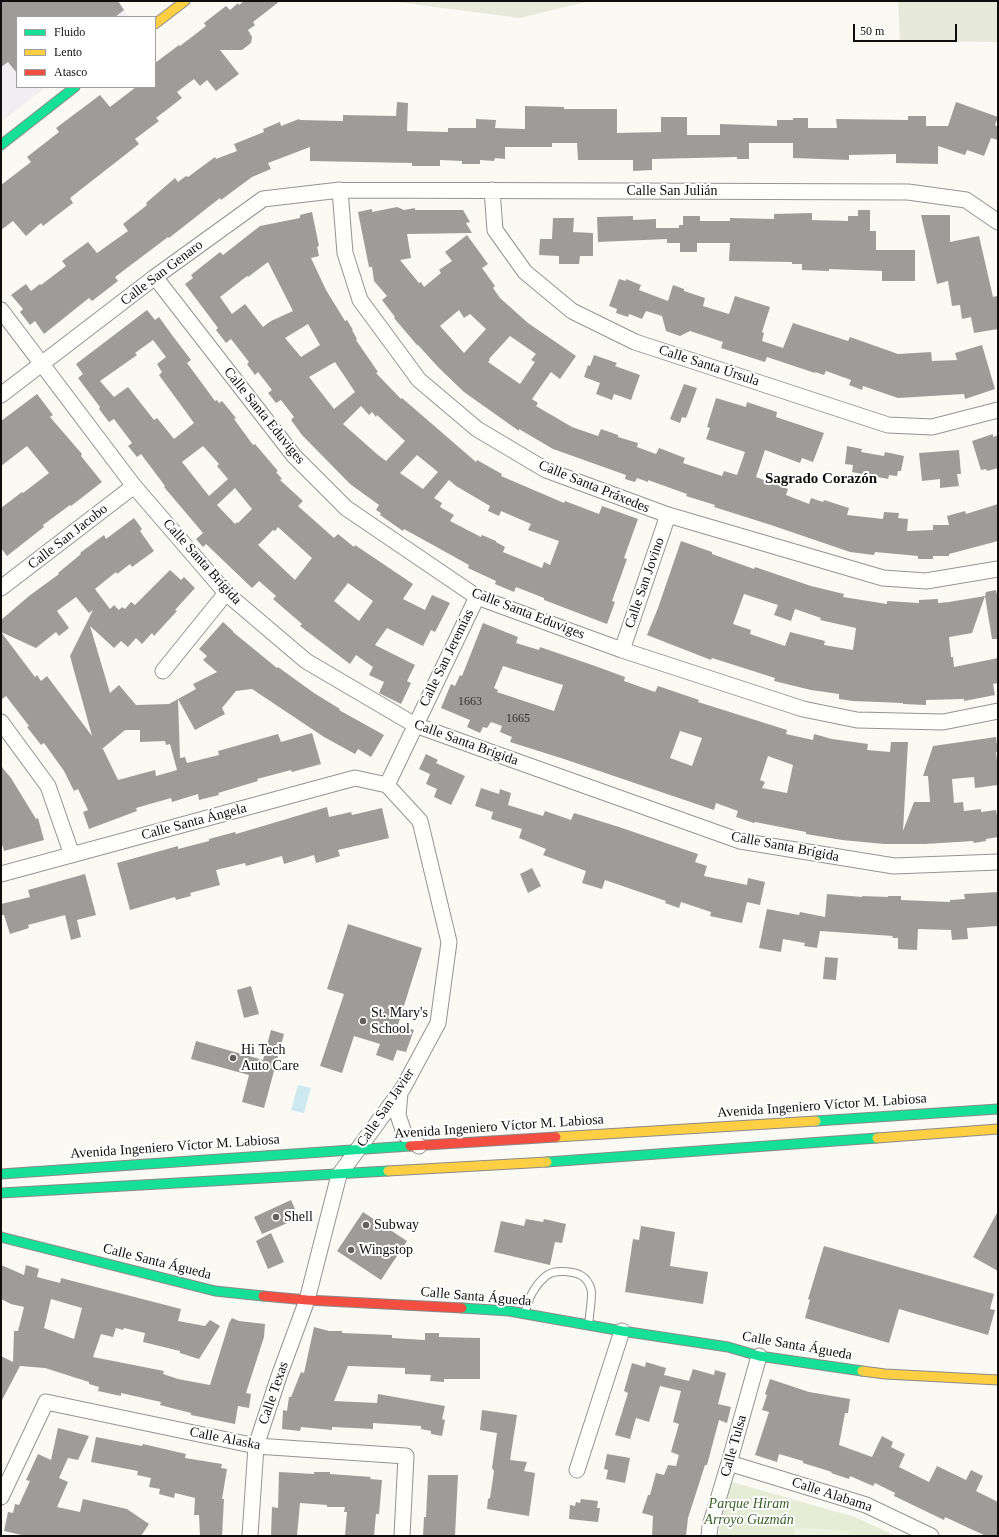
<!DOCTYPE html>
<meta charset="utf-8">
<style>
body{margin:0}
#map{position:relative;width:999px;height:1537px;overflow:hidden;background:#faf9f4;font-family:Georgia,serif}
canvas{display:block}
.frame{position:absolute;inset:0;border:2px solid #0e0e0e;pointer-events:none}
.legend{position:absolute;left:16px;top:16px;width:140px;height:72px;box-sizing:border-box;background:#fff;border:1px solid #9f9f9f;margin:0;padding:5px 7px;list-style:none;font-size:12px;color:#0e0e0e}
.legend li{display:flex;align-items:center;gap:8px;height:20px}
.legend b{width:20px;border:1px solid #9f9f9f}
.scale{position:absolute;left:853px;top:24px;width:104px;height:18px;box-sizing:border-box;border:2px solid #0e0e0e;border-top:0;padding-left:5px;font-size:12px;line-height:14px;white-space:nowrap;color:#0e0e0e;-webkit-text-stroke:3px #fff;paint-order:stroke}
</style>
<div id="map">
<canvas width="999" height="1537"></canvas>
<div class="frame"></div>
<ul class="legend">
<li><b style="height:5px;background:#16e098"></b>Fluido</li>
<li><b style="height:5px;background:#ffcf43"></b>Lento</li>
<li><b style="height:5px;background:#f24e42"></b>Atasco</li>
</ul>
<div class="scale">50 m</div>
</div>
<script>
const ctx = document.querySelector('canvas').getContext('2d');
ctx.lineJoin = 'round';
function paint(path, color) { ctx.fillStyle = color; ctx.fill(path, 'evenodd'); }
function trace(path, color, width, dash) { ctx.strokeStyle = color; ctx.lineWidth = width; ctx.lineCap = dash ? 'butt' : 'round'; ctx.setLineDash(dash || []); ctx.stroke(path); }
function drawText(font, color, halo, rows, align = 'center') {
  ctx.font = font + ' Georgia,serif'; ctx.lineWidth = 4; ctx.setLineDash([]); ctx.textBaseline = 'middle'; ctx.strokeStyle = halo; ctx.fillStyle = color; for (const [text, x, y, turn = 0] of rows) {
    ctx.save(); ctx.translate(x, y); ctx.rotate((+turn || 0) * Math.PI / 180); ctx.textAlign = isNaN(turn) ? turn : align; if (halo) ctx.strokeText(text, 0, 0); ctx.fillText(text, 0, 0); ctx.restore();
  }
}
paint(new Path2D(`
 M1,1h117l11,16h-112v70h29l-45,35z`), '#f1edf0');
paint(new Path2D(`
 M732,1482l123,35 41,19h-177l1,-18z`), '#e6edd6');
paint(new Path2D(`
 M389,1h201l-70,17z
 M898,1h100v41l-98,-1z`), '#e7eada');
paint(new Path2D(`
 M794,1527l55,4v5h-55z`), '#eef2e0');
paint(new Path2D(`
 M298,1085l13,3 -7,25 -13,-3z`), '#cee8f0');
paint(new Path2D(`
 M1,1h117l6,9 -9,7h-98v56l-9,-11 -7,5z
 M244,1h36l-27,21 2,3 -7,5 4,7 -1,6 -9,7h-22l19,24 -23,17 -9,-11 -7,6 -6,-7 -17,13 5,6 -26,20 3,3 -24,18 4,5 -69,54 3,5 -30,23 -2,-3 -15,13 -13,-15 -12,9v-45l30,-23 -4,-5 32,-25 -3,-4 44,-33 10,12 26,-20h19v-24l24,-18 1,1 26,-20 -2,-3 22,-17 4,4 8,-7 1,2z
 M397,102l11,1 -1,28 41,1v-4h28v-9l20,1 -1,8 30,1v-23l39,1v2h53v24l44,-1v-15h26v18h33v-11l57,2v-6h16v-2h15v10h29l-1,-9 72,1v-4h18v10h22l8,-24 42,15 -3,8 3,2v13l-7,-2 -7,18 -17,-6 -2,5 -27,-9v18l-42,-1v-9l-47,1v5l-56,-2v-15h-44v16h-12v-2l-85,2v11l-19,1v-11h-55l-1,-17h-25v4h-47v12l-10,-1 -1,3 -14,-1v4h-18v-3l-22,-1v6h-28v-3l-102,-2v-14l-42,16 3,6 -19,8 -31,23 -1,-2 -51,40 -1,-1 -53,40 3,4 -26,20 -3,-3 -45,36 -9,-13 -5,4 -10,-13 3,-3 -12,-14 15,-11 5,7 9,-7 1,1 25,-19 -4,-5 26,-19 9,11 31,-22 -5,-7 24,-19 -1,-2 29,-25 3,4 8,-6 2,1 27,-20 1,2 21,-8 -3,-7 30,-12 -1,-3 17,-7 1,4 18,-7 1,1 43,1v-6l53,1z
 M397,207l7,3 11,-2v2h48l7,12 -4,1 6,10 -65,1 4,24 -11,2 19,23 2,-1 3,5 17,-14 -2,-3 13,-9 -7,-9 22,-17 21,29 -6,4 13,18 -2,2 7,10 28,25 48,33 -16,23 -9,-7 -19,27 6,4 -2,3 36,21 26,9 3,-7 17,6v2l20,6 -1,4 19,7 3,-6 26,10 -2,5 39,13 2,-5 13,4 8,-23 -39,-13 4,-11 -3,-1 9,-29 30,9 1,-5 30,10 -1,5 48,16 -11,29 -11,-4 -2,5 -35,-13 -9,27 32,12 -2,6 23,9 2,-6 12,4 1,-2 25,8 -2,7 36,4 1,-7 15,1 -1,5 10,1 -1,12 26,-1v-5h16l-2,-9 18,-5 1,3 32,-10v37l-49,13v2h-16v3h-15v-3l-43,-4 -1,3 -24,-3 -79,-27 -57,-18 1,-2 -29,-9 1,-2 -39,-14v2l-11,-4 -2,4 -10,-3 1,-4 -73,-26 -34,-20v2l-55,-39 -26,-25 -20,-22h-1l-23,-27 1,-1 -13,-17 5,-4 -13,-15 -2,-14h-3l-11,-55 14,-3v3zM459,310l5,8 6,-4 16,15 -22,24 -24,-27zM510,336l26,18 -5,6 4,2 -15,22 -32,-22 2,-2 -1,-1z
 M858,210h12v21h6v19h39v31h-33v-10l-53,-2v2l-27,-1v-6h-10v-2l-63,-1 1,-18h-33v9h-17v-9h-13v-4l-69,3 -1,-25 36,-1v4l23,-1v9h23v-3h4v-9h17v5h30v-3l44,1v-5l38,-1v7l36,1v-5h10z
 M312,212l7,34 -2,1 2,9 -8,2 15,32 19,31 2,-1 6,10h-1l5,9 -1,1 22,32 -2,1 25,26 1,-1 74,64 1,-2 25,14 -1,2 63,27 1,-2 34,13 3,-8 36,13 -14,39 3,1 -15,42 3,1 -8,22 -63,-24v-2l-28,-11 -2,5 -19,-8 1,-3 -28,-13 1,-3 -65,-36 -1,2 -23,-16 1,-2 -5,-3 3,-5 -29,-21 -48,-49 -11,-15 3,-3 -13,-17 -5,3 -8,-10 4,-3 -14,-18 -3,3 -8,-11 2,-2 -18,-23 -5,4 -10,-13 2,-2 -33,-44 8,-6 -2,-3 29,-23 3,3 37,-29 40,-8v-3zM268,262l25,49 -22,10 -8,6 -18,-23 -13,10 -12,-17 27,-21 1,1zM308,324l12,21 -19,12 -16,-19zM335,362l20,30 -21,17 -25,-32zM361,406l8,9 3,-3 4,5 1,-2 28,26 -19,20 -8,-6 -35,-31zM417,455l21,17 -15,17 -23,-16zM449,480l7,6 34,20 -2,5 11,5 2,-5 30,13 -3,6 31,11 -9,24 -6,-3 -2,6 -39,-16 2,-5 -9,-5v-1l-14,-6 -1,2 -31,-16 4,-6 -14,-8 2,-4 -8,-5z
 M921,215h29v27l29,-6 14,61 4,-1 1,8v25l-24,4 -3,-16 -9,2 -2,-14 -8,1 -4,-25 -11,3z
 M553,218h21l-1,14 20,1v23h-13l-1,8h-20v-8l-20,-1 1,-16h12z
 M619,279l7,2v-2l15,6 -2,5 29,11 5,-16 11,4v2l21,7 -2,8 26,8 6,-18 35,11 -8,25 2,1 -2,8 21,7 10,-25 55,18 2,-4 48,17 33,-2 1,9 25,-1 -2,-7 27,-8 13,44 -30,10 -1,-5 -66,4 -35,-12 -1,4 -13,-5 2,-5 -25,-9 -2,4 -9,-3v1l-48,-16 -2,5 -44,-14 2,-6 -33,-11 -10,5 -14,-5 -4,-15 -16,-5 -4,8 -13,-5 -1,3 -12,-4 1,-4 -8,-3z
 M147,310l8,10 4,-3 13,18 19,25 -4,3 28,38 2,-1 2,3 3,-2 14,17 -2,1 19,26 2,-1 23,27 -2,1 6,7 -2,1 23,21 -5,5 36,32 4,-4 16,13 1,-2 58,39 -10,15 22,11 7,-15 18,8 -15,29 -4,-2 -8,16 -36,-18 -12,17 40,20 -8,16 4,2 -10,21 -22,-11 5,-11 -15,-7 4,-8 -17,-12 -6,9 -50,-38 2,-2 -29,-25 3,-3 -17,-15 -7,7 -46,-44 -3,3 -7,-8 7,-6 -39,-46 1,-1 -24,-32 -4,3 -9,-11 4,-3 -18,-24 -5,3 -10,-13 1,-2 -22,-29 5,-4 -7,-10zM153,340l13,17 -9,7 5,8 -3,3 35,48 -20,16 -17,-21 -3,2 -26,-33 -14,10 -14,-16 37,-26 -2,-2zM203,446l16,18 -2,2 11,13 -19,17 -27,-34zM235,488l17,21 -14,14 -1,-1 -2,2 -18,-19zM278,527l34,31 -17,22 -37,-35 15,-15 2,1zM348,583l25,18 -14,20 -25,-20z
 M594,355l23,8 -2,3 25,9 -9,25 -17,-6 -2,6 -16,-6 4,-11 -16,-6 4,-12 2,1z
 M684,384l13,4 -11,30 -4,-1 -2,6 -10,-4z
 M37,394l16,21 -3,2 32,37 -1,2 21,26 -31,24 -1,-1 -27,20 1,2 -37,29 -6,-8v-40l21,-16 1,1 26,-20 -22,-27 -26,20v-45z
 M993,434v3l5,-2v33l-11,3 -1,-2 -5,1 -9,-29z
 M847,446l15,3 -1,3 23,4 1,-4 19,4 -3,15h-3l-1,5 -8,-1 -1,4 -36,-7 1,-7 -8,-1z
 M959,450l2,24h-4l2,12 -19,2v-9l-18,2 -3,-28z
 M134,518l8,11 -2,2 14,20 -22,16 -2,-3 -13,10 -1,-2 -21,17 15,20 4,-4 5,5 3,-3 3,2 6,-7 4,3 35,-35 11,10 3,-3 11,11 -20,22 2,1 -23,25 -2,-3 -10,11 -6,-6 -8,9 -7,-6 -7,7 -24,-22 20,67 9,-8 17,20 33,-1 9,-5 2,59 5,-1 2,6 32,-8 -1,-4 60,-17 3,8 31,-9 9,31 -29,8 -1,-2 -34,9 1,2 -40,12 1,2 -20,5 -1,-6 -26,8 -1,-4 -35,10 1,3 -48,18 -6,-17 5,-2 -10,-21 -4,2 -10,-20 -20,-28 -3,2 -14,-18 2,-1 -23,-30 -5,4v-80l28,-24 30,-22 -1,-1 23,-19 -1,-1 24,-18 2,4zM76,597l13,16 4,-3 -23,46 22,80 -45,-60 -6,5 -4,-6 -2,2 -34,-45 35,16 20,-16 3,4 10,-8 -12,-17zM125,730h15v12l25,-1 1,4 4,-1 7,26 -21,6 -1,-6 -37,10 -15,-31h-1z
 M681,541l31,11v2l42,15 1,-2 56,19 33,8 -1,3 44,7v-3l32,2v-3l19,-1v4l11,-1 36,-6 1,-4 10,-2 2,9v40h-6l-7,-43 -13,37 -23,4 2,20h2l1,10 44,-9v25l-5,1 2,11 -31,6v-2l-38,1v5l-23,-1v-1l-50,-2 -14,-2v-5l-28,-4 -37,-9 1,-3 -63,-20 -1,2 -64,-25 11,-27zM744,594l34,11 -4,10 17,6 4,-12 26,9 -1,2 36,8 -3,22 -29,-5 1,-4 -35,-9 -5,14 -35,-12 1,-4 -18,-6z
 M223,622l10,9v1l44,36 1,-1 36,26 26,16 -1,1 45,25 -13,22 -13,-8 -3,5 -31,-17 -72,-48 -16,2 -14,17 3,6 -30,16 -17,-31 18,-10 -3,-5 24,-12 -14,-12 4,-4 -8,-7z
 M483,623l35,14 -2,6 23,7 1,-3 58,20 27,10 -1,4 31,11 3,-6 41,14 -1,2 89,28 -1,4 27,6 1,-6 18,5 36,5 -1,6 23,2 1,-10h17l-5,89 11,-29h16l-2,-26h-5l10,-30 63,-9 2,15h-2l2,17v16l-23,3 -1,-11 -22,2 2,24 9,-1 1,9 17,-2v3l15,-2 2,11v16l-12,2v2l-12,2 -1,-2 -48,3h-41l-42,-4 -36,-6v-2l-51,-10 -1,1 -18,-6 2,-6 -22,-8 -2,7 -150,-51 -54,-17 2,-5 -12,-5 2,-6 -11,-4 -4,6 -4,-1 -3,6 -13,-6 3,-7 -29,-12 10,-24 4,2 5,-11 2,1zM503,666l60,19 -9,26 -57,-19 1,-2 -4,-2zM680,731l22,7 -10,28 -22,-8zM768,756l25,9 -6,28 -25,-5 3,-6 -5,-2z
 M426,754l12,6 -2,3 29,13 -14,29 -17,-8 3,-8 -11,-5 4,-10 -11,-5z
 M1,766l10,12 25,41 2,-1 6,22 -40,11 -3,-10z
 M481,788l18,6 1,-5 11,4 -3,12 35,11 2,-5 26,9 3,-7 45,14 79,27 -3,8 12,4 -3,10 43,9 1,-7 17,4 -5,23 -13,-3 -5,21 -32,-7 1,-4 -30,-10 -2,6 -14,-5 1,-2 -61,-21 -3,9 -20,-6 4,-12 -43,-16 3,-6 -27,-11 3,-9 -31,-10 2,-7 -18,-6z
 M327,807l2,10 22,-5 1,3 30,-7 7,30 -51,12 2,6 -24,7 -2,-8 -30,9 -2,-8 -36,10 -1,-3 -29,7 4,15 -30,8 1,3 -15,4 -1,-3 -45,13 -13,-47 61,-17v3l31,-8v-2l26,-7 1,2z
 M532,868l9,18 -13,7 -8,-19z
 M85,874l11,41 -19,5 4,17 -10,3 -6,-25 -37,10 1,3 -19,6 -6,-19h-3v-11l29,-7 -2,-7z
 M998,892v34l-31,2 1,11 -16,1 -1,-10 -33,-1 -1,21 -19,-1v-11h-6l1,-2 -73,-5 -3,17 -13,-2 1,-3 -22,-4 -2,13 -22,-4 8,-39 32,6 1,-3 25,5 2,-23 35,3v-1l26,1v-1h13v4l49,2v-2l15,-1 -1,-5z
 M348,924l74,24 -24,77 16,5 -8,22 -9,-2 -4,11 -17,-6 4,-11 -26,-8 -12,37 -22,-7 24,-72 -17,-5z
 M825,957l13,1 -2,22 -13,-1z
 M251,986l8,28 -15,4 -7,-28z
 M271,1030l13,4 -20,74 -22,-6 7,-27 -58,-16 5,-18 67,19z
 M291,1200l8,18 -37,16 -8,-17z
 M998,1211v60l-25,-14z
 M363,1212l44,29 -26,39 -44,-29z
 M526,1219l17,3 1,-3 22,5 -4,19 -7,-1 -5,23 -56,-13 7,-31 23,5z
 M641,1226l34,6 -5,34 38,6 -5,32 -78,-12 8,-53 6,1z
 M271,1233l13,29 -16,7 -12,-28z
 M824,1246l170,48 -4,15 5,1 -7,25 -89,-26 -10,34 -84,-25 5,-18 -2,-1z
 M1,1265l23,10 2,-10 13,4 -2,8 23,6 1,-5 120,31 -3,12 27,5 5,-6 10,6 -21,33 -19,-6v-2l-37,-9 2,-9 -21,-5 -1,2 -7,-2 -3,9 -12,-3 -8,23 71,14 -1,3 15,5 32,6 19,-62 3,-5 7,3 26,3 -1,13 -18,56 5,1 -2,14 -11,-2 -3,18 -44,-9v-2l-31,-8 1,-3 -40,-9v3l-23,-5 1,-4 -10,-3v-2l-44,-14 -25,-2 -19,36v-46l12,6 1,-31h4l6,-24 -13,-3 -10,-5zM51,1299l31,9 -8,31 -30,-11z
 M314,1327l15,4h13v2l50,2v3l33,2v-7h14v4l41,1v41h-36v3l-14,-1 1,-6 -26,-1v-6l-57,-2 -14,35 43,2 1,-9 67,12 -3,13 3,1 -3,16 -11,-2v-3l-10,-2v-3l-48,-3v6l-41,-2v3l-31,-3 -1,4 -18,-2 1,-19 4,1 2,-14h2l10,-25 3,1z
 M646,1362l20,6 -2,7 25,6 4,-12 21,6 1,-5 11,3 -8,31 13,3 -4,16 -8,-3 -12,45h-2l-17,53 -2,18h-34l1,-20 -11,-3 6,-18h2l6,-22 8,2 4,-10 8,1 3,-11 -8,-3 8,-28 -6,-2 8,-31 -21,-5 -11,36 -13,-4 -6,21 -15,-4 13,-42 -4,-2 8,-28 13,4z
 M770,1379l39,13 41,7 -2,14h-3l-6,32 33,12 10,-21 11,6 -2,5 14,7 -6,13 30,15 8,-16 29,14 5,-10 12,6 -7,15 22,11v34h-12l-41,-19 -1,3 -50,-24 1,-3 -20,-10 -2,3 -23,-10 -1,3 -18,-6 1,-1 -29,-9v-2l-24,-7 -2,8 -22,-7 14,-43 -7,-2 5,-15 -2,-1z
 M482,1410l35,5 -7,45 17,2 -3,9 11,2 -6,43 -42,-7 1,-10 2,-1 4,-27 -2,-3 5,-35 -17,-3z
 M58,1428l31,8 -11,24 -10,-2 -9,20 9,4 -11,25 23,5 3,-13 44,10 22,15 -8,12h-115l-22,-5 4,-19 5,1 2,-9 4,1 11,-24 -4,-1 12,-26 13,6z
 M96,1437l46,9 1,-2 43,10 -1,4 37,6 -1,4 6,1 -5,30h2l-2,37h-22l-1,-21h-5l1,-17 -20,-5 -1,5 -15,-4 1,-5 -11,-2 2,-9 -14,-3 1,-4 -47,-9z
 M607,1454l23,4 -5,25 -19,-4 2,-9 -4,-1z
 M279,1472l35,2v-2h16v2l41,3 -1,2 12,1 -3,34h-3l-2,22h-29l2,-24h-3l1,-5h-18v-2l-27,-2 -3,33h-26l1,-29 6,1z
 M428,1475h30l-3,61h-32l1,-19h2z
 M581,1499l17,2 -1,7h3l-2,14 -29,-3 1,-14 5,1 1,-4 4,1z`), '#9e9c99');
const lane = new Path2D(`
 M525,1313c3,-14 10,-28 21,-37 8,-7 28,-5 36,0 5,3 7,7 9,13 2,8 -2,25 -2,34`);
const street = new Path2D(`
 M340,190l5,63 15,47 59,80 58,49 69,41 122,45 215,63 43,3 72,-12
 M492,190l3,40 30,42 47,39 63,31 253,83 44,2 66,-17
 M155,277l139,179 52,52 131,89 145,53 181,59 54,11 86,2 55,-11
 M1,310l133,176 92,107 80,68 109,64 325,116 154,25 104,-4
 M1,395l154,-118 108,-78 77,-9 568,2 58,8 32,22
 M1,588l133,-102
 M622,650l46,-135
 M163,671l63,-78
 M1,722l47,64 24,69
 M387,785l90,-188
 M1,874l354,-96 32,7
 M400,1093l-2,22 6,18 15,13
 M729,1463l137,42 65,31
 M577,1470l45,-139
 M1,1497l45,-95 210,44 150,10 -4,80
 M250,1536l6,-90 23,-70 28,-76 32,-125 64,-87 35,-65 11,-81 -29,-121 -33,-36
 M709,1536l1,-10 19,-63 30,-107`);
const fast = new Path2D(`
 M1,145l74,-58
 M816,1121l182,-12
 M547,1162l330,-24
 M1,1174l409,-28
 M1,1193l387,-22
 M1,1237l214,54 48,5
 M462,1308l47,3 113,20 106,16 31,9 103,15`);
const slow = new Path2D(`
 M155,24l30,-23
 M556,1137l260,-16
 M877,1138l121,-9
 M388,1171l159,-9
 M862,1371l23,3 113,6`);
const jam = new Path2D(`
 M410,1146l146,-9
 M263,1296l44,4 155,8`);
trace(lane, '#949492', 9);
trace(street, '#949492', 17);
trace(fast, '#8b8a88', 11);
trace(slow, '#8b8a88', 11);
trace(jam, '#8b8a88', 11);
trace(lane, '#fefefd', 7);
trace(street, '#fefefd', 15);
trace(fast, '#16e098', 9);
trace(slow, '#ffcf43', 9);
trace(jam, '#f24e42', 9);
for (const [x, y, r, color] of [
 [363,1021,4,"#61605e"],
 [233,1058,4,"#61605e"],
 [276,1217,4,"#61605e"],
 [366,1225,4,"#61605e"],
 [351,1250,4,"#61605e"]
]) { const dot = new Path2D(); dot.arc(x, y, r, 0, 2 * Math.PI); ctx.fillStyle = color; ctx.fill(dot); trace(dot, '#fff', 1.5); }
drawText('12px', '#323231', null, [
 ["1663",470,702],
 ["1665",518,719]
]);
drawText('14px', '#0e0e0e', '#fff', [
 ["Calle San Julián",672,191],
 ["Calle San Genaro",162,273,-37],
 ["Calle Santa Úrsula",709,366,18],
 ["Calle Santa Eduviges",264,416,51],
 ["Calle Santa Práxedes",594,487,22],
 ["Calle San Jacobo",68,537,-38],
 ["Calle Santa Brígida",202,562,48],
 ["Calle San Jovino",645,583,-71],
 ["Calle Santa Eduviges",528,614,21],
 ["Calle San Jeremías",447,658,-64],
 ["Calle Santa Brígida",466,743,20],
 ["Calle Santa Ángela",194,822,-15],
 ["Calle Santa Brígida",785,847,11],
 ["Avenida Ingeniero Víctor M. Labiosa",822,1106,-4],
 ["Calle San Javier",386,1108,-56],
 ["Avenida Ingeniero Víctor M. Labiosa",499,1127,-4],
 ["Avenida Ingeniero Víctor M. Labiosa",175,1147,-4],
 ["Calle Santa Águeda",157,1262,14],
 ["Calle Santa Águeda",476,1297,5],
 ["Calle Santa Águeda",797,1346,10],
 ["Calle Texas",274,1393,-71],
 ["Calle Alaska",225,1439,11],
 ["Calle Tulsa",734,1446,-74],
 ["Calle Alabama",832,1495,18]
]);
drawText('14px', '#0e0e0e', '#fff', [
 ["St. Mary's",371,1013],
 ["School",371,1029],
 ["Hi Tech",241,1050],
 ["Auto Care",241,1066],
 ["Shell",284,1217],
 ["Subway",374,1225],
 ["Wingstop",359,1250]
], 'left');
drawText('italic 14px', '#375f25', '#fff', [
 ["Parque Hiram",749,1504],
 ["Arroyo Guzmán",749,1520]
]);
drawText('bold 15px', '#0e0e0e', '#fff', [
 ["Sagrado Corazón",821,479]
]);
</script>
